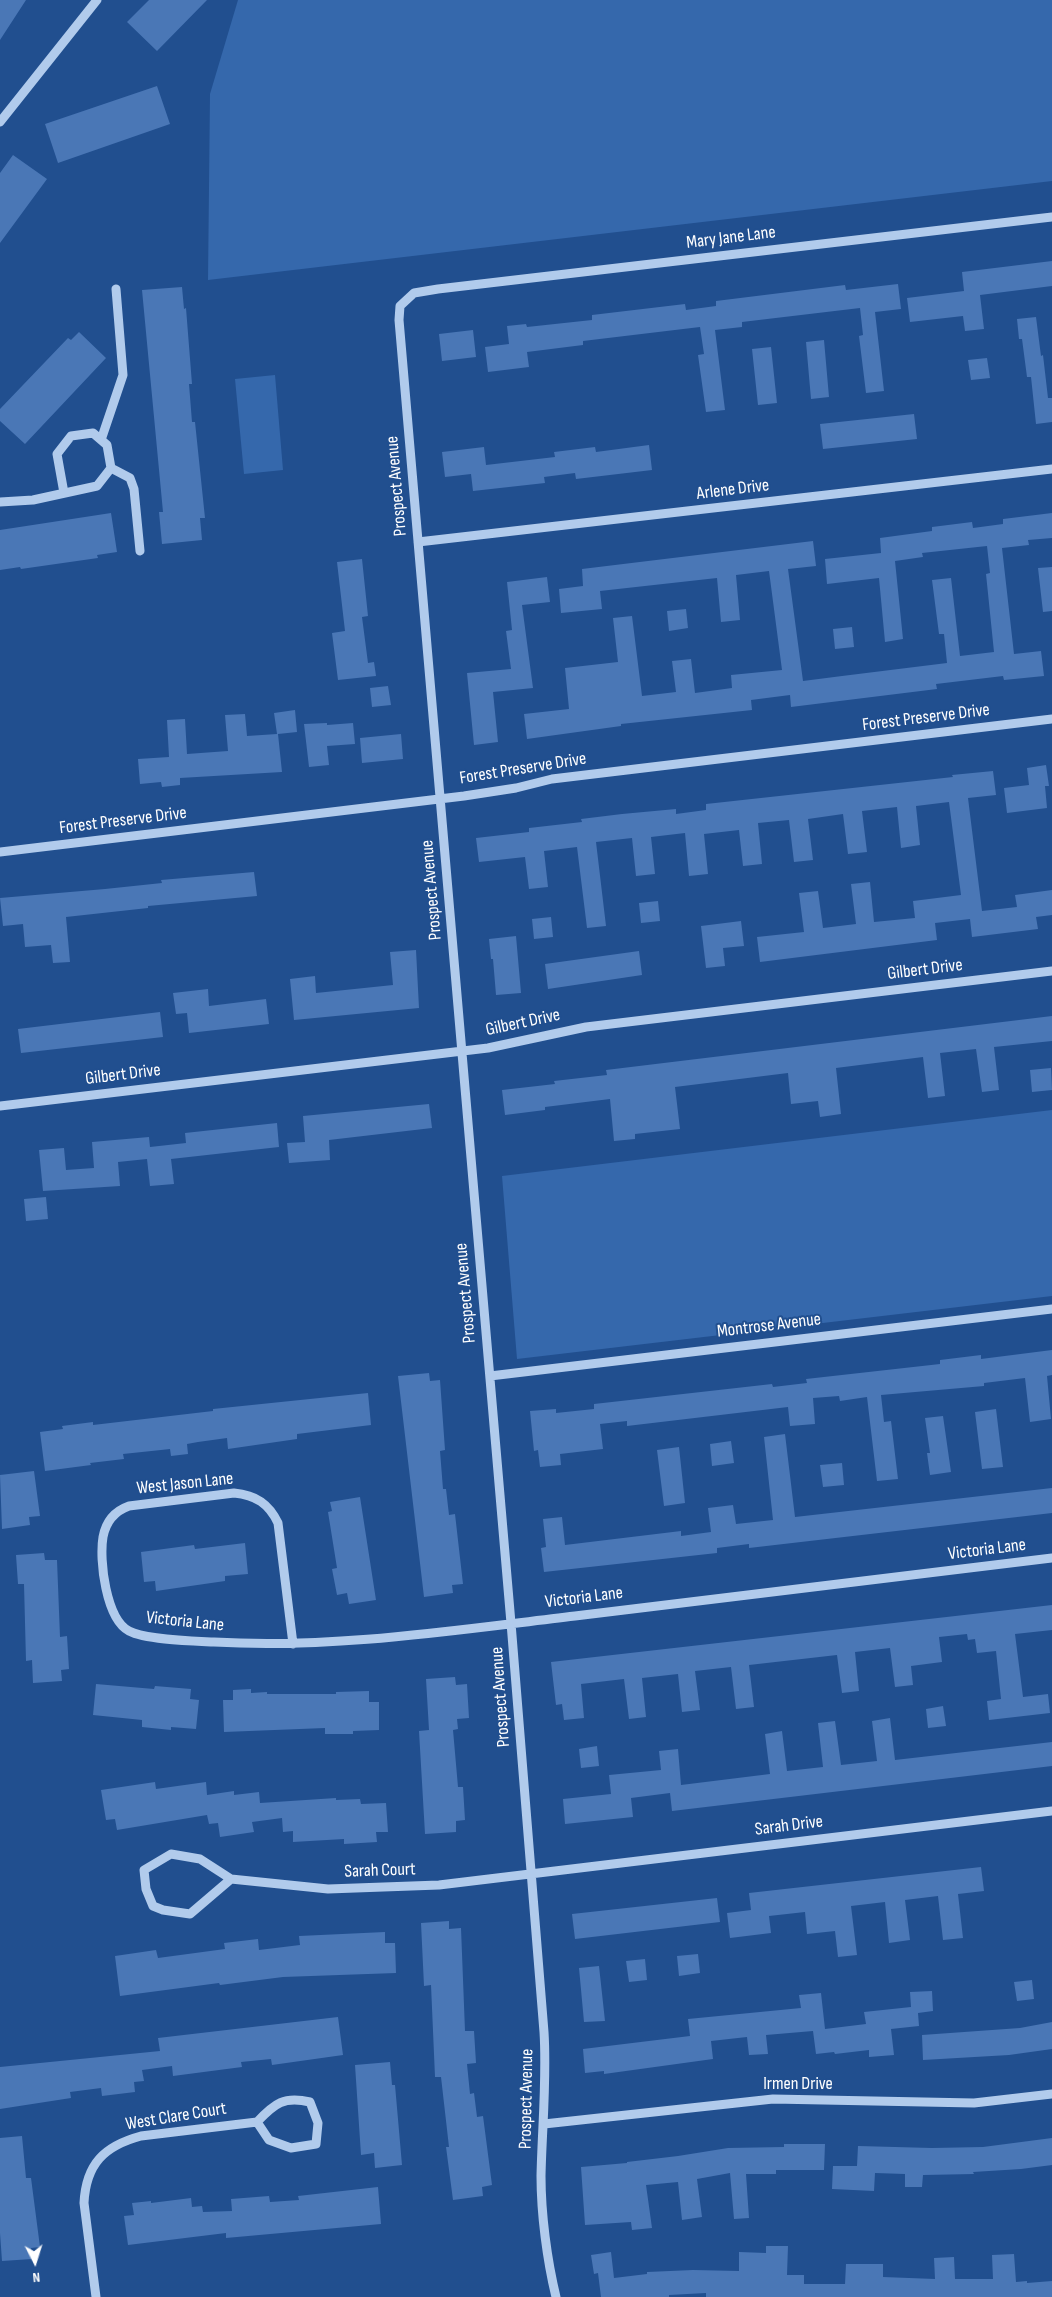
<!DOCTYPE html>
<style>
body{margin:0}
#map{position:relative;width:1052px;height:2297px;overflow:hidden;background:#214f8f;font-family:"Sofia Sans Condensed",sans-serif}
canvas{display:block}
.north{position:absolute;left:10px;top:2237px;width:50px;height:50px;-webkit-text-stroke:4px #214f8f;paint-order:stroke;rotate:175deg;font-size:14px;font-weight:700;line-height:20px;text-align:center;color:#fff}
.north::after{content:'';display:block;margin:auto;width:18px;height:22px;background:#fff;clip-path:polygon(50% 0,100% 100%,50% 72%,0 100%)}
</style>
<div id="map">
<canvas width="1052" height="2297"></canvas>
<div class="north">N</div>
</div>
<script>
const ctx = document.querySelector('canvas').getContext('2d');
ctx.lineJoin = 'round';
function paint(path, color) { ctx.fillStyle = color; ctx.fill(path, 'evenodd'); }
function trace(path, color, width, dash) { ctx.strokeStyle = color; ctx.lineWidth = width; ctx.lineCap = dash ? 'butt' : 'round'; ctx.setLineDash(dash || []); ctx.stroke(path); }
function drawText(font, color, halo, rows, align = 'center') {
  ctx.font = font + ' "Sofia Sans Condensed",sans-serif'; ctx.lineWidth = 4; ctx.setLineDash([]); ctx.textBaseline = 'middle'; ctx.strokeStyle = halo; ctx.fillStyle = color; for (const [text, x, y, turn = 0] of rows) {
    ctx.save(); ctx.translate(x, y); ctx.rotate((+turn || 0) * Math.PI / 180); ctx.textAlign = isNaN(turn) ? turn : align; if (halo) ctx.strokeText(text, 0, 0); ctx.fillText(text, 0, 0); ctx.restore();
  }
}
paint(new Path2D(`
 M238,0h814v181l-844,99 2,-186z
 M275,375l8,95 -39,4 -9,-95z
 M1052,1110v186l-535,63 -15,-183z`), '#3568ac');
paint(new Path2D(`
 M0,0h26l-26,40z
 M149,0h58l-50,51 -30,-29z
 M157,86l13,38 -112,39 -13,-39z
 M13,155l34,24 -47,64v-70z
 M1052,261v25l-72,9 4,34 -19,2 -2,-15 -53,6 -3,-24 57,-7 -2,-19z
 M898,284l3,25 -26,3 9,79 -18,2 -7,-57 4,-1 -3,-27 -118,14v5l-27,3 10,80 -19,2 -8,-57 6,-1 -4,-27 -117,14v4l-56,7 2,15 -41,5 -3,-25 24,-3 -2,-18 19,-2 1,3 65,-7v-5l93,-11 1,6 30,-4v-5l129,-16 1,5z
 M182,287l2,22 2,-1 6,76h-3l3,38h3l10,96h-5l2,22 -40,4 -3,-32h4l-21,-222z
 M1036,317l5,39 2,-1 5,43h4v24l-16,2 -5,-47h-4l-5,-38h-3l-2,-20z
 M473,330l3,27 -34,4 -3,-27z
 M79,332l27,26 -81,86 -25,-23v-12l68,-71 3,2z
 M824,340l5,57 -18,2 -5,-57z
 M771,347l6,56 -19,2 -6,-56z
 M987,358l3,20 -19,2 -3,-20z
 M914,414l3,25 -94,10 -3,-25z
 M649,445l3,25 -76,9 -1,-6 -31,4 1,6 -72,8 -2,-17 -26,3 -3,-25 42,-5 2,18 69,-8 -1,-5 41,-5 1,5z
 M111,513l6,39 -20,3 1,3 -77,11 -1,-2 -20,3v-40z
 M1052,513v25l-24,2 1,5 -27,3 12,106 27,-3 3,25 -40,4 -1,-4 -67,8 1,5 -146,18 -1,-12 -39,5 1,10 -131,14v2l-94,13 -3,-25 45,-5 -4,-41 53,-6 -5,-44 19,-2 10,80 34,-4 -4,-31 19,-2 4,34 37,-5 -1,-13 51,-5 -13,-99 -33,4 4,45 -19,2 -4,-44 -117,13 2,18 -41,4 -2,-24 24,-3 -1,-17 231,-28 3,25 -28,3 15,112 39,-5 105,-13 -3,-29h-5l-7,-54 19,-2 9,78 34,-4 -8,-78 4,-1 -3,-27 -65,7 1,4 -28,4 8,78 -18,3 -6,-64 -52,6 -2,-25 56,-6 -1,-15 52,-7v-4l40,-5 1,6 30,-4v-5z
 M362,559l6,57 -6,1 6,46 6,-1 2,14 -38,4 -6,-47 13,-2 -8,-69z
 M1052,567v44l-9,1 -5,-44z
 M547,577l3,25 -28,3 11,83 -40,4 5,50 -24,3 -7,-72 44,-4 -5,-38 6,-1 -5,-48z
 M686,609l2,19 -19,3 -2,-20z
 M852,627l2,20 -19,2 -2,-20z
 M388,686l3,19 -19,2 -2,-19z
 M295,710l2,22 -19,2 4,38 -102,6v7l-18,2 -1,-5 -21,2 -2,-25 31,-2 -2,-37 18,-1 2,35 41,-3 -3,-36 20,-1 2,22 30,-2 -3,-21z
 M327,723v2l26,-2 2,21 -28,2 2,19 -20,2 -5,-43z
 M401,734l2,25 -41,4 -2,-25z
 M1046,765l3,21h-4l2,22 -40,5 -3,-25 25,-3 -2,-17z
 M993,771l3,24 -28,3 14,113 35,-4 -2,-12 37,-5v25l-16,2 2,12 -66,8 -2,-18 -35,4 2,17 -177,22 -3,-25 47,-5 -5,-39 19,-2 5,37 33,-4 -5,-40 19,-2 4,40 41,-4 -2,-17 48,-6 -12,-93 -33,4 4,39 -19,3 -4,-41 -35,4 5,41 -19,2 -5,-40 -35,5 5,41 -19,2 -5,-42 -31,3 4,41 -19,2 -4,-36 -35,4 4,40 -19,2 -4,-43 -34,4 4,37 -19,2 -4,-38 -36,4 10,84 -19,2 -10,-81 -33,4 4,36 -19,2 -4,-32 -46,5 -3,-24 53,-6v-4l53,-6 -1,-3 41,-5 54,-5v5l30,-4v-6l247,-27 -1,-2z
 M254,872l3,24 -109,10v2l-82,9 4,45 -17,1 -2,-18 -26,2 -2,-23 -20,2 -3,-28 105,-9 57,-6 -1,-3z
 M658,901l2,20 -19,2 -2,-20z
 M551,917l2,20 -19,2 -2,-20z
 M741,921l3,25 -21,2 2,18 -19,2 -5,-42z
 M516,936l5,57 -25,2 -3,-36h-2l-2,-20z
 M416,950l3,58 -125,12 -4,-41 25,-3 1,17 77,-8 -3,-33z
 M639,951l3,24 -94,14 -3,-25z
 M208,989l1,17 57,-7 3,25 -80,9 -2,-20 -11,1 -3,-21z
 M160,1012l3,25 -142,16 -3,-24z
 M1052,1016v25l-58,6 5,43 -17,2 -6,-43 -36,4 5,43 -17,2 -5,-41 -87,11 5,46 -21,3 -2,-16 -27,3 -3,-31 -113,14 5,42 -45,5v5l-21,2 -4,-42 -65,8v3l-40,5 -3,-25 53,-6 -1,-3 53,-6 -1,-5z
 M1051,1068l1,22 -20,2 -2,-22z
 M429,1104l3,24 -103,12 1,20 -41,3 -2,-20 18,-1 -2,-26z
 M277,1123l2,24 -108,12 3,25 -24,2 -3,-27 -29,3 2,24 -77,5 -4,-41 25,-2 2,22 28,-2 -2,-26 57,-5 1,10 36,-4 -1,-10z
 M46,1197l2,22 -22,2 -2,-22z
 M1052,1350v25l-5,1 4,43 -21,3 -5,-44 -41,5v3l-103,9 3,27 7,-1 7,58 -21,2 -10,-84 -27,4 -1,-5 -26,2 2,26 -25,2 -2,-19 -161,19v-5l-27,3 3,25 -43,5 1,11 -21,2 -2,-17 -4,1 -4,-40 26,-2v4l38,-4v-5l178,-20 1,3 34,-4 -1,-4 134,-15v-4l41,-5v4z
 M429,1373l1,8 10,-1 5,70 -5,1 3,38h3l3,26 6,-1 8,70 -11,1 1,8 -29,4 -26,-221z
 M368,1393l3,32 -74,9v5l-69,10 -1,-11 -29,4 -11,2 1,10 -17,2 -1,-7 -9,1 -38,4 1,5 -34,4 1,2 -46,6 -5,-39 23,-3 -1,-3 31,-4v3l120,-14v-2z
 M996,1409l7,58 -21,2 -7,-57z
 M943,1416l8,56 -21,3 -3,-22h3l-5,-35z
 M785,1434l10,83 257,-29v25l-303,35v-4l-32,4v5l-173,19 -3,-24 5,-1 -3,-28 19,-2 3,28 116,-14v5l30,-4 -3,-24 25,-3 3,19 37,-4 -9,-83z
 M731,1441l3,22 -22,3 -2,-22z
 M679,1447l6,56 -21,3 -7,-56z
 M842,1463l2,22 -21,2 -3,-22z
 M34,1471l6,45 -11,1 1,8 -28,4 -2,-54z
 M360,1497l16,103 -27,4 -2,-11 -10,2 -5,-26 5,-1 -9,-56 4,-1 -2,-9z
 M245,1543l3,31 -23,2v5l-69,10 -1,-10 -11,1 -3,-30 53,-7 1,4z
 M44,1553l1,7h12l3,77 7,-1 2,33 -8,1 1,11 -29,2 -1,-23 -6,1 -2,-77h-6l-2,-29z
 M1052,1605v25l-37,4 8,63 25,-3 2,19 -61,7 -2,-19 14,-2 -5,-48 -19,2 -2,-14 -7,1 -1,-6 -28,3 3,25 -31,4 2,19 -18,2 -5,-39 -35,4 4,39 -17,2 -5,-38 -88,10 5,42 -18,2 -5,-42 -36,4 5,39 -18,2 -4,-38 -36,4 4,39 -17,2 -5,-40 -43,5 3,34 -20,2 -2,-16 -6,1 -5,-43z
 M455,1677l1,8 11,-1 2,34 -12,1 1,10 -5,1 5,57h5l2,33 -9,1v11l-31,2 -6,-103 10,-1 -3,-51z
 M96,1684l58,5 1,-3 36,3 -1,10 9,1 -3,29 -25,-2v3l-29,-3v-7l-49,-5z
 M251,1689v4l16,-1v2h69v-2l33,-1v11h10v28l-26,1v3h-28v-6l-101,4 -1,-32h10v-10z
 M943,1706l3,20 -18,2 -2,-19z
 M890,1718l5,42 157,-18v24l-380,45 -2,-18 -39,5 2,19 -68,7 -2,-25 48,-5 -2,-19 52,-5 -2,-19 19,-2 3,36 89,-11 -5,-40 17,-3 5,40 36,-4 -5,-44 17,-2 6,44 36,-4 -5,-40z
 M597,1746l2,20 -18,2 -2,-19z
 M155,1782l1,7 50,-7 1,13 27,-4v4l25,-3 1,11 76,-5v2l24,-1 1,5 25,-1 2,29h-12l1,10 -33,2v-5l-51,3v-11l-10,1 -1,-14 -30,4 2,10 -34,5 -2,-14 -9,1 -2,-9 -90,15 -2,-11 -9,1 -5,-30z
 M981,1867l3,24 -26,3 5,44 -20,2 -5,-44 -33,4 5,40 -21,3 -4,-41 -34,4 6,49 -19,2 -3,-26 -28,3 -2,-22 -36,4 2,17 -41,5 -3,-25 24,-3 -2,-17z
 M717,1898l3,24 -145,17 -3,-25z
 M449,1921v8l12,-1 4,103h9l2,32 -9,1 3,30 4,-1 3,24 6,-1 9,69 -10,2 1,9 -30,4 -7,-53h3l-8,-70h-6l-4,-92 -7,1 -3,-63z
 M385,1932v11h10l1,30 -113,4 -63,8 -1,-2 -99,13 -5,-40 41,-6 2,8 67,-9 -1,-6 34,-4 1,11 41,-5 -1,-9z
 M698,1954l2,19 -21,3 -2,-20z
 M645,1959l2,21 -18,2 -3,-21z
 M599,1966l6,55 -21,1 -5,-54z
 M1032,1980l2,19 -17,2 -3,-19z
 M932,1991l1,20 -15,2 1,13 -28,3 3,26 -25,2v-7l-34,4 -1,-2 -18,2 -3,-23 -47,4 2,19 -19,1 -2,-18 -36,4 2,18 -109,15v-3l-19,2 -2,-24 107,-13 -2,-17 113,-11 -2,-13 22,-2 4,36 41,-5 -2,-12 47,-5 -1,-15z
 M338,2017l5,38 -71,10 -1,-6 -30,3 1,5 -69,9 -1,-10 -30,4 2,11 -10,1 1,10 -33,4 -1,-8 -31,4 1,6 -71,11v-42l160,-16 -2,-13z
 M1052,2022v27l-43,6 -86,5 -1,-25 98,-7z
 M390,2062l2,23h3l7,80 -27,3 -1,-15 -13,2 -6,-90z
 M22,2136l4,42h5l9,69 -9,1 1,11 -30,2 -2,-28v-95z
 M1052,2138v27l-31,4 -48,3 1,2 -51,1 -1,12h-17v-13l-30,-1 -1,18 -42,-2 1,-23h24l1,-20 74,2 51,-1z
 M784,2144h41l-1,26h-48v4h-30l3,44 -15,1 -4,-46 -33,6 5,38 -20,3 -4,-38 -32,3 6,43 -20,2 -1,-8 -46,3 -4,-58 46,-4v-1l51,-6 50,-8 56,-1z
 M378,2187l3,37 -155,14v-5l-98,12 -4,-29 10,-1 -2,-12 19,-2v2l40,-5 1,9 10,-1 1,6 29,-1 -1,-12 38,-3 1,6 29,-2 -1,-4z
 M766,2246h22l-1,29h17v9h41l1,-20h37v13l52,2 -1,-21 20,-1 1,22h38l-1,-24 22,-1 2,28 11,-1v2l25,-2v16h-346v-4l-37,2v2h-68l-3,-24 -4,1 -3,-19 20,-3 3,26 33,-4v-2l46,-2 46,1v-19l27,1z`), '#4a77b6');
trace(new Path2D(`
 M0,122l97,-122
 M101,440l22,-65 -7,-86
 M111,468l19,10 4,11 6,62
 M0,502l33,-2 64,-14 14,-18 -4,-23 -14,-12 -22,3 -14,18 7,39
 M418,542l634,-73
 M0,852l464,-56 52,-8 36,-9 500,-60
 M0,1106l488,-58 98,-21 466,-56
 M490,1376l562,-67
 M293,1644l-15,-121c-9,-19 -22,-28 -44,-30l-105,13c-14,5 -23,15 -26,31 -4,23 3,82 26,94 17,9 65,10 85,11 121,7 242,-12 361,-26 159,-19 318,-38 477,-58
 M231,1879l-41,35 -27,-4 -10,-4 -7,-17 -2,-19 27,-16 29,5 31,20 97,10 111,-4 613,-74
 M544,2124l229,-25 201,4 78,-9
 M96,2297l-12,-94c2,-39 20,-57 57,-67l116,-14 12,18 22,8 25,-4 2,-21 -8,-21c-26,-6 -35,1 -53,20
 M556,2297c-9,-37 -15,-83 -15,-121 1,-48 6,-96 3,-144l-33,-409 -112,-1303 1,-14 14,-13 24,-4 614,-72`), '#b1cbec', 9);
drawText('18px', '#fff', '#214f8f', [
 ["Mary Jane Lane",731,238,-7],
 ["Prospect Avenue",397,486,-95],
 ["Arlene Drive",733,490,-7],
 ["Forest Preserve Drive",926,718,-7],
 ["Forest Preserve Drive",523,769,-9],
 ["Forest Preserve Drive",123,821,-7],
 ["Prospect Avenue",432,890,-95],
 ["Gilbert Drive",925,970,-7],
 ["Gilbert Drive",523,1023,-12],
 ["Gilbert Drive",123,1075,-7],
 ["Prospect Avenue",466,1293,-95],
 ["Montrose Avenue",769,1326,-7],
 ["West Jason Lane",185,1484,-6],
 ["Victoria Lane",987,1550,-7],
 ["Victoria Lane",584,1598,-7],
 ["Victoria Lane",185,1622,6],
 ["Prospect Avenue",501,1697,-94],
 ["Sarah Drive",789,1826,-7],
 ["Sarah Court",380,1871,-2],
 ["Irmen Drive",798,2084],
 ["Prospect Avenue",527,2099,-89],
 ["West Clare Court",176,2117,-9]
]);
</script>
